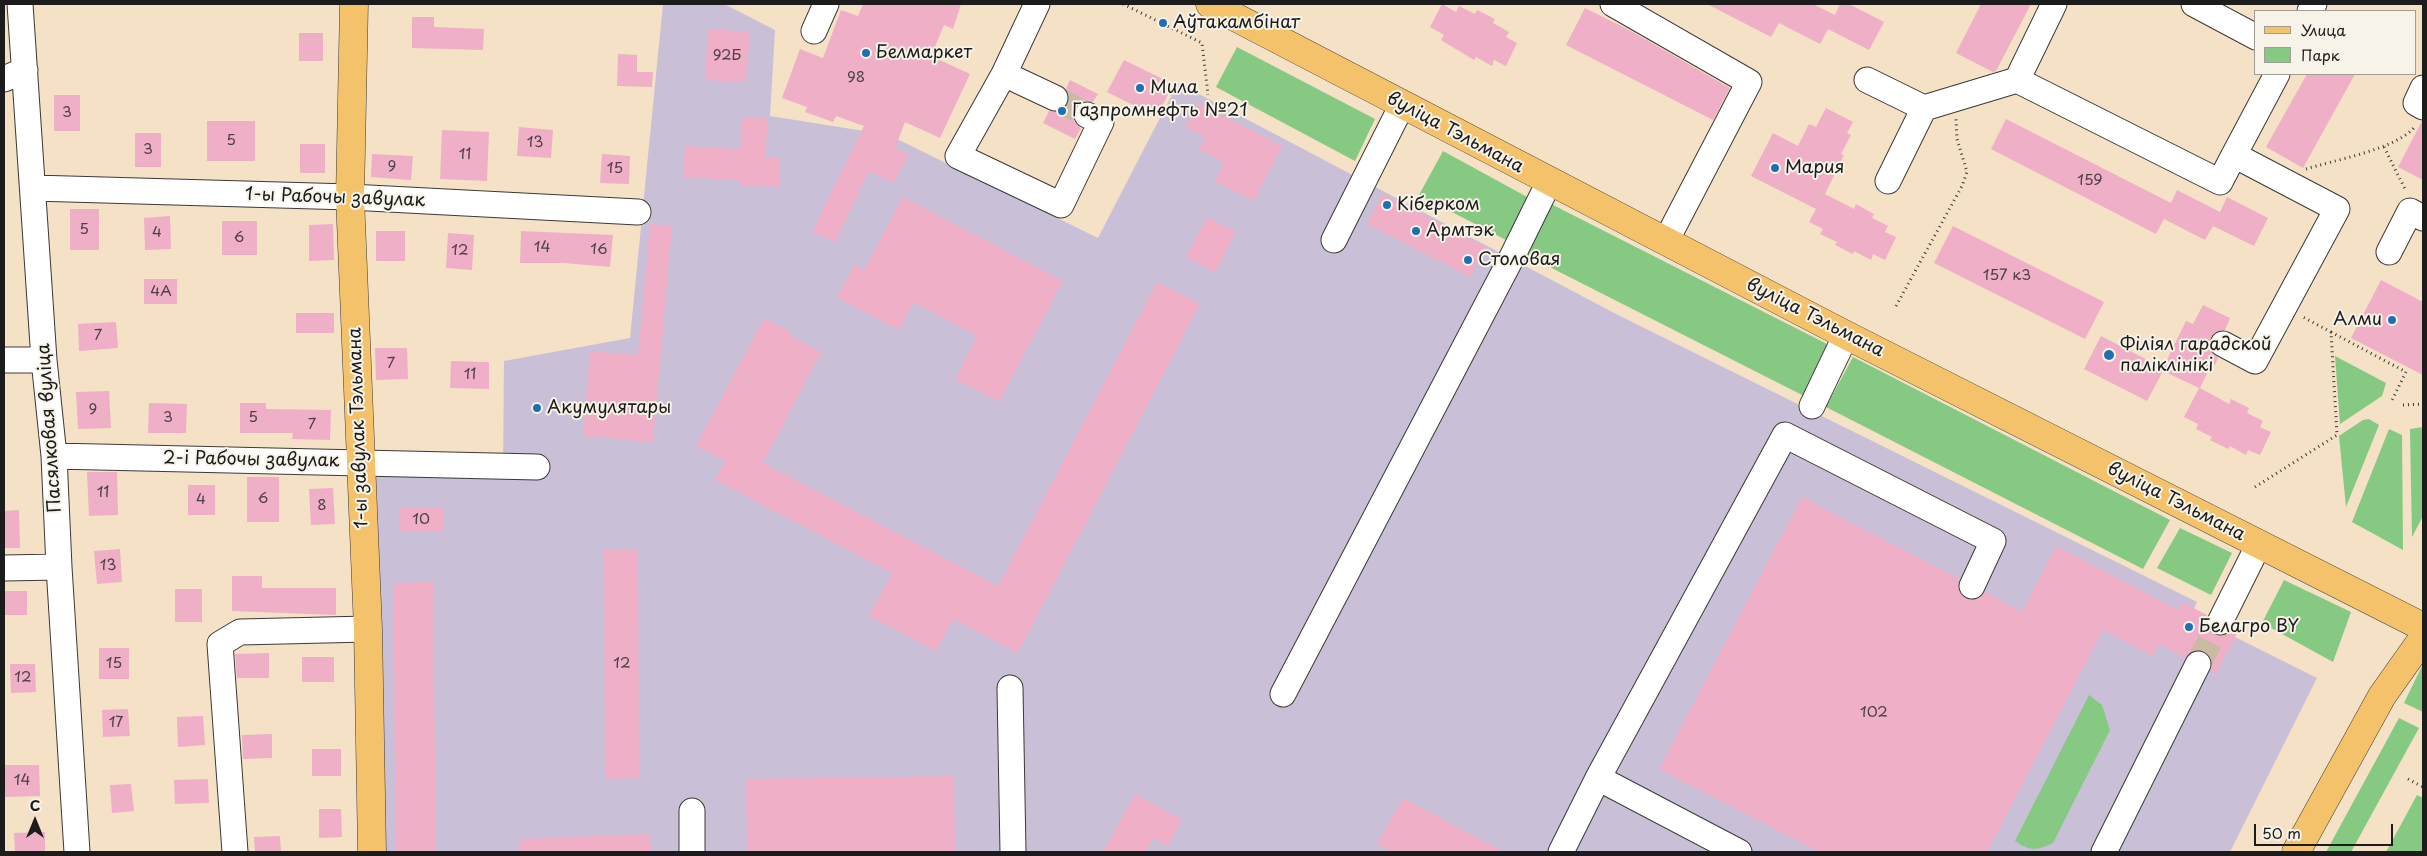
<!DOCTYPE html>
<meta charset="utf-8">
<style>
body{margin:0}
#map{position:relative;width:2427px;height:856px;overflow:hidden;background:#f4e1c6;font-family:"Playpen Sans",sans-serif}
canvas{display:block}
.frame{position:absolute;inset:0;border:5px solid #1c1c1c;pointer-events:none}
.legend{position:absolute;left:2254px;top:10px;width:162px;height:65px;box-sizing:border-box;background:#f7f3e8;border:1px solid #9f9d96;margin:0;padding:6px 9px;list-style:none;font-size:15px;color:#1c1c1c}
.legend li{display:flex;align-items:center;gap:10px;height:25px}
.legend b{width:25px;border:1px solid #9f9d96}
.north{position:absolute;left:10px;top:796px;width:50px;height:50px;-webkit-text-stroke:4px #f7f3e8;paint-order:stroke;rotate:0deg;font-size:14px;font-weight:700;line-height:20px;text-align:center;color:#1c1c1c}
.north::after{content:'';display:block;margin:auto;width:18px;height:22px;background:#1c1c1c;clip-path:polygon(50% 0,100% 100%,50% 72%,0 100%)}
.scale{position:absolute;left:2254px;top:824px;width:139px;height:22px;box-sizing:border-box;border:2px solid #1c1c1c;border-top:0;padding-left:6px;font-size:15px;line-height:18px;white-space:nowrap;color:#1c1c1c;-webkit-text-stroke:4px #f7f3e8;paint-order:stroke}
</style>
<div id="map">
<canvas width="2427" height="856"></canvas>
<div class="frame"></div>
<ul class="legend">
<li><b style="height:6px;background:#f3c26a"></b>Улица</li>
<li><b style="height:14px;background:#85c982"></b>Парк</li>
</ul>
<div class="north">С</div>
<div class="scale">50 m</div>
</div>
<script>
const ctx = document.querySelector('canvas').getContext('2d');
ctx.lineJoin = 'round';
function paint(path, color) { ctx.fillStyle = color; ctx.fill(path, 'evenodd'); }
function trace(path, color, width, dash) { ctx.strokeStyle = color; ctx.lineWidth = width; ctx.lineCap = dash ? 'butt' : 'round'; ctx.setLineDash(dash || []); ctx.stroke(path); }
function drawText(font, color, halo, rows, align = 'center') {
  ctx.font = font + ' "Playpen Sans",sans-serif'; ctx.lineWidth = 4; ctx.setLineDash([]); ctx.textBaseline = 'middle'; ctx.strokeStyle = halo; ctx.fillStyle = color; for (const [text, x, y, turn = 0] of rows) {
    ctx.save(); ctx.translate(x, y); ctx.rotate((+turn || 0) * Math.PI / 180); ctx.textAlign = isNaN(turn) ? turn : align; if (halo) ctx.strokeText(text, 0, 0); ctx.fillText(text, 0, 0); ctx.restore();
  }
}
paint(new Path2D(`
 M663,4h61l51,26 -5,86 119,19 209,103 80,-155 440,232 579,287 -6,13 126,63 -87,174h-1851l-6,-380 130,3 1,-114 126,-23z`), '#c9bfd7');
paint(new Path2D(`
 M1237,47l138,72 -20,42 -139,-74z
 M1443,151l86,47 -21,43 -89,-46z
 M1551,204l278,141 -25,51 -278,-141z
 M2335,356l51,27 -4,13 -42,28z
 M1853,357l317,163 -27,49 -317,-162z
 M2369,419l10,6 -33,82 -7,-71 24,-16z
 M2423,427v89l-11,21 -2,-108z
 M2389,429l13,6 1,115 -51,-28z
 M2180,528l52,25 -21,42 -54,-27z
 M2284,580l67,32 -18,50 -71,-39z
 M2423,664v48l-19,-9z
 M2089,695l13,10 8,25 -57,113c-16,8 -24,8 -38,-2z
 M2399,718l20,10 -68,124h-25z
 M2417,795l6,3v54h-37z`), '#85c982');
paint(new Path2D(`
 M863,4h98l-8,25 -9,-4 -13,31 39,18 -30,64 -35,-16 -10,26 13,7 -14,28 -25,-12 -34,71 -23,-10 52,-106 -28,-10 -3,6 -28,-10 2,-5 -25,-9 18,-49 23,9 18,-48 17,6z
 M1442,4l14,8 3,-6 16,8 2,-4 18,9 -2,4 16,9 -3,5 11,6 -11,23 -12,-6 -2,6 -16,-9 -2,3 -33,-20 3,-5 -14,-8z
 M1707,4h106l22,11 5,-11h9l35,18 -15,28 -41,-21 -8,15 -41,-21 -8,14z
 M1981,4h50l-35,67 -3,1 -37,-19z
 M1585,8l46,23 99,57 -17,32 -147,-75z
 M412,17h22v10l50,2 -1,21 -71,-2z
 M708,29l42,3 -4,50 -41,-2z
 M299,33h24v28h-24z
 M618,54l19,1v17h16l-1,15 -35,-1z
 M1124,60l49,24 -16,33 -50,-25z
 M2307,74h48l-52,94 -37,-21z
 M1070,80l28,14 -5,8 -7,-1 -12,7 -1,8 2,7 6,5 -6,11 -32,-16 6,-12 8,1 11,-7 1,-9 -3,-7z
 M54,95h26v36h-26z
 M1198,103l84,43 -28,55 -39,-20 9,-18 -25,-14 6,-12 -20,-10z
 M1826,108l27,14 -6,11 4,2 -10,19 3,1 -19,39 29,15 2,-5 18,10 -2,4 16,8 -3,6 11,5 -11,23 -12,-6 -2,6 -17,-9 -1,3 -18,-9 2,-3 -17,-8 3,-5 -14,-7 7,-13 -65,-33 22,-43 25,13 11,-22 7,3z
 M742,117l26,1 -3,39 15,1 -1,29 -40,-2v-5l-56,-3 2,-31 55,3z
 M2006,119l165,84 6,-13 43,22 7,-15 41,21 -14,28 -41,-20 -8,14 -41,-21 -8,15 -165,-85z
 M207,121h48v40h-48z
 M2422,121h1v59l-25,-13z
 M519,127l34,3 -2,28 -34,-2z
 M442,130l47,2 -2,49 -47,-2z
 M135,133h26v34h-26z
 M300,144h25v29h-25z
 M372,154l41,2 -2,24 -40,-3z
 M602,154l28,2 -1,28 -29,-1z
 M1382,194l104,53 -16,30 -103,-53z
 M903,197l160,84 -64,121 -44,-23 22,-43 -64,-34 -14,28 -62,-32 17,-33 10,5z
 M70,209h29v41h-29z
 M170,216l1,33 -26,1 -1,-32z
 M1207,217l29,15 -21,41 -29,-16z
 M222,221h35v34h-35z
 M333,224l1,36 -25,1v-36z
 M650,224l22,2 -19,216 -70,-6 7,-85 48,4z
 M1953,226l151,76 -19,37 -151,-76z
 M376,231h29v30h-29z
 M521,231l92,4 -3,32 -46,-4h-44z
 M448,233l26,2 -2,35 -26,-2z
 M144,279h33v25h-33z
 M2381,280l42,22v73l-72,-37z
 M1157,282l43,22 -182,349 -65,-34 -17,32 -67,-35 23,-43 -177,-93 10,-19 -29,-15 68,-128 27,14 -2,3 32,17 -58,111 235,123z
 M2203,305l27,13 -5,12h1l-10,2 -6,6 1,13 7,7 -3,7 -3,-2 -12,25 29,16 2,-5 18,9 -2,5 16,8 -3,6 11,5 -11,23 -12,-5 -2,5 -16,-9 -2,3 -18,-9 2,-3 -16,-8 2,-5 -14,-7 15,-29 -36,-17 -16,30 -63,-32 17,-33 62,32 23,-47 7,3z
 M296,313h38v20h-38z
 M116,322l2,26 -39,3 -1,-27z
 M375,348h32l1,31 -32,1z
 M451,361l38,1v27l-39,-1z
 M109,391l2,37 -33,1 -2,-37z
 M149,403l38,1 -1,29h-38z
 M240,403h26v6l65,1 -1,30 -38,-1 1,-6h-53z
 M87,472h30l1,43 -29,1z
 M247,477h32v45h-32z
 M188,485h27v30h-27z
 M333,488l2,36 -24,1 -2,-36z
 M1802,497l157,82 -1,9 3,7 5,4 14,-1 5,-6 37,20 34,-66 122,64 4,-8 25,13 -1,8 2,7 6,5 13,-1 6,-6 5,3 -22,43 -5,-3 1,-7 -2,-7 -6,-6 -13,1 -6,6 -26,-14 -6,12 -50,-26 -116,222h-168l-160,-83z
 M399,508h45v23h-45z
 M19,510l1,38h-16v-37z
 M120,549l2,33 -25,2 -3,-33z
 M604,550h34l1,228 -34,1z
 M232,576h30v12h74v27l-104,-4z
 M433,582l3,270h-40l-3,-269z
 M175,589h27v33h-27z
 M4,591h23v24h-23z
 M99,648h30v31h-30z
 M269,653v25h-32l-2,-24z
 M302,657h32v25h-32z
 M10,664h25l1,28 -25,1z
 M128,709l2,27 -27,1 -1,-27z
 M203,716l2,29 -27,2 -1,-30z
 M272,734v24l-29,1 -1,-24z
 M312,749h29v27h-29z
 M4,765h35l1,31 -36,1z
 M954,776l1,76h-208l-1,-73z
 M208,779l1,24 -34,1 -1,-24z
 M131,784l3,27 -22,2 -2,-28z
 M1135,794l47,26 -14,26 -15,-8 -8,14h-42z
 M1403,798l101,54h-112l-15,-8z
 M319,809h22l1,28 -23,1z
 M45,832v20h-30l-1,-19z
 M650,834l1,18h-131l-1,-13z
 M280,836l1,16h-26l-1,-15z`), '#eeafc7');
trace(new Path2D(`
 M1055,98l32,17
 M2198,664l22,-42`), '#c9baa4', 25, [25, 12]);
const minor = new Path2D(`
 M20,4l24,356 10,96 5,111 18,285
 M1037,4l-33,70 -46,82 103,49 40,-83 -14,-7
 M1613,4l136,78 -83,159
 M2054,4l-37,76 203,102 14,-27
 M2194,4l62,33
 M2310,11l4,-7
 M814,31l12,-27
 M1004,74l51,24
 M4,79l21,-9
 M1867,80l57,28
 M2423,88l-7,15 7,4
 M1888,181l36,-73 93,-28
 M33,188l317,9 288,15
 M1334,240l68,-135
 M2389,252l21,-41 13,7
 M2223,344l32,17 82,-152 -103,-54 43,-81
 M4,360h40
 M1812,406l34,-71
 M54,456l483,11
 M4,568l55,-1
 M2220,622l39,-78
 M1010,688l3,164
 M1283,694l230,-439 36,-73
 M1598,778l187,-343 208,106 -21,45
 M692,811v41
 M235,852l-15,-208 20,-12 128,-3
 M1561,852l37,-74 141,74
 M2104,852l94,-188`);
const major = new Path2D(`
 M354,4l-4,193 18,432 4,223
 M1210,4l636,331 577,292
 M2296,852l86,-156 41,-58`);
trace(minor, '#3c3a36', 27);
trace(major, '#3c3a36', 29);
trace(new Path2D(`
 M1123,4l79,39 6,52
 M2384,147l22,44
 M2306,169c25,-8 95,-21 109,-43
 M1896,306l66,-120 5,-14 -10,-33 -1,-20
 M2331,332l75,40 -14,28
 M2403,405l20,-1
 M2255,487l82,-52 -6,-103 -30,-16
 M2408,779l15,8`), '#3c3a36', 3, [1, 4]);
trace(minor, '#fff', 25);
trace(major, '#f3c26a', 28);
for (const [x, y, r, color] of [
 [1163,23,5,"#1f6fb2"],
 [866,53,5,"#1f6fb2"],
 [1140,88,5,"#1f6fb2"],
 [1062,111,5,"#1f6fb2"],
 [1775,168,5,"#1f6fb2"],
 [1387,205,5,"#1f6fb2"],
 [1416,231,5,"#1f6fb2"],
 [1468,260,5,"#1f6fb2"],
 [2392,320,5,"#1f6fb2"],
 [2109,355,6,"#1f6fb2"],
 [537,408,5,"#1f6fb2"],
 [2189,627,5,"#1f6fb2"]
]) { const dot = new Path2D(); dot.arc(x, y, r, 0, 2 * Math.PI); ctx.fillStyle = color; ctx.fill(dot); trace(dot, '#f7f3e8', 2); }
drawText('15px', '#504147', null, [
 ["92Б",727,56],
 ["98",856,78],
 ["3",67,113],
 ["5",231,141],
 ["13",535,143],
 ["3",148,150],
 ["11",465,155],
 ["9",392,167],
 ["15",615,169],
 ["159",2090,181],
 ["5",84,230],
 ["4",157,233],
 ["6",239,238],
 ["14",542,248],
 ["16",599,250],
 ["12",460,251],
 ["157 к3",2007,276],
 ["4А",161,292],
 ["7",98,336],
 ["7",391,364],
 ["11",470,375],
 ["9",93,410],
 ["3",168,418],
 ["5",253,418],
 ["7",312,425],
 ["11",103,493],
 ["6",263,499],
 ["4",201,500],
 ["8",322,506],
 ["10",421,520],
 ["13",108,566],
 ["15",114,664],
 ["12",622,664],
 ["12",23,678],
 ["102",1874,713],
 ["17",116,723],
 ["14",22,781]
]);
drawText('18px', '#1c1c1c', '#f7f3e8', [
 ["Аўтакамбінат",1173,23],
 ["Белмаркет",876,53],
 ["Мила",1150,88],
 ["Газпромнефть №21",1072,111],
 ["Мария",1785,168],
 ["Кіберком",1397,205],
 ["Армтэк",1426,231],
 ["Столовая",1478,260],
 ["Алми",2382,320,"right"],
 ["Філіял гарадской",2120,345],
 ["паліклінікі",2120,366],
 ["Акумулятары",547,408],
 ["Белагро BY",2199,627]
], 'left');
drawText('18px', '#1c1c1c', '#f7f3e8', [
 ["вуліца Тэльмана",1455,133,28],
 ["1-ы Рабочы завулак",335,198,2],
 ["вуліца Тэльмана",1815,318,27],
 ["Пасялковая вуліца",50,428,-94],
 ["1-ы завулак Тэльмана",359,428,-92],
 ["2-і Рабочы завулак",251,460,1],
 ["вуліца Тэльмана",2176,502,27]
]);
</script>
